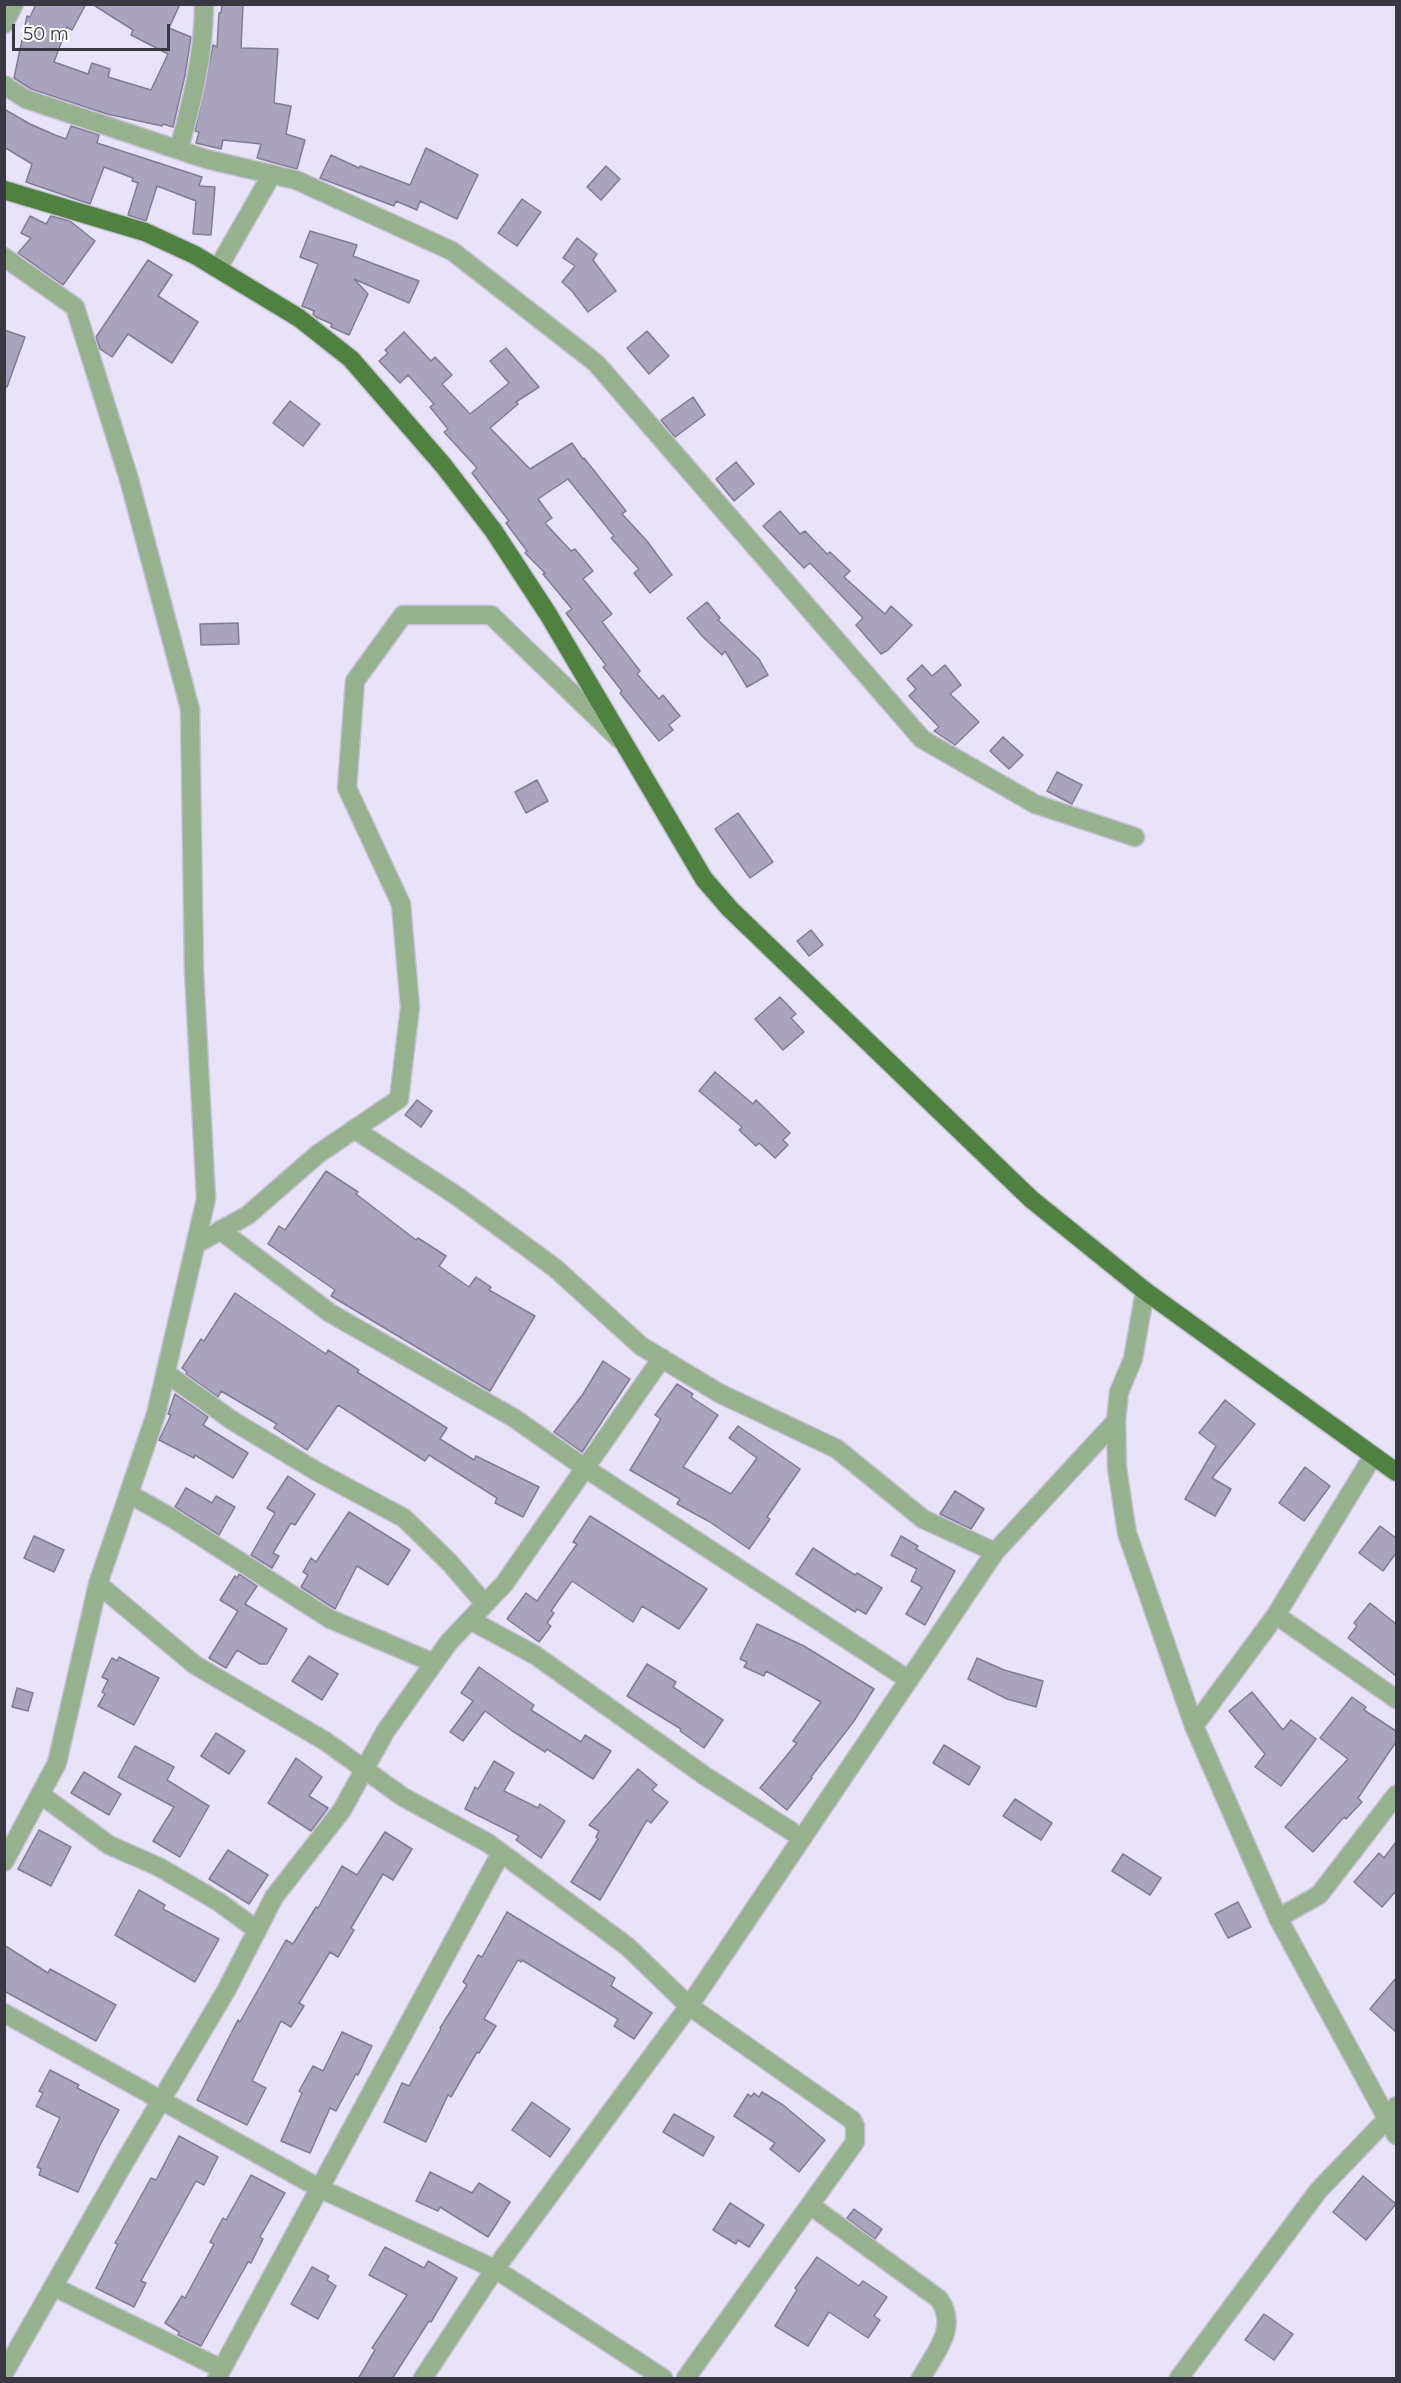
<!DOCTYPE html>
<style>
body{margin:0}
#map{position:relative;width:1401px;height:2383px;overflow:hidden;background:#e9e3fa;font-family:Montserrat,sans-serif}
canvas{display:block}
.frame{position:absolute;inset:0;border:6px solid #393742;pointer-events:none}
.scale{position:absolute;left:12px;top:24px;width:158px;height:27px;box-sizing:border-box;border:3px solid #393742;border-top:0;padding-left:8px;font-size:18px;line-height:21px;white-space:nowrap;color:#393742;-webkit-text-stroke:4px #fff;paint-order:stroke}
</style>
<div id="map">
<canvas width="1401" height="2383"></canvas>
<div class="frame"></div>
<div class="scale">50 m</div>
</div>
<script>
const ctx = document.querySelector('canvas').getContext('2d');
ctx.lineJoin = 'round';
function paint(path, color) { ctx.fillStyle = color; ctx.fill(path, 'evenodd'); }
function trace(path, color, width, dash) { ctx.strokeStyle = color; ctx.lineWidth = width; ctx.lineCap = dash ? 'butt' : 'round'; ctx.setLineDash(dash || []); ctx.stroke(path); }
const building = new Path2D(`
 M36,4h50l-14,26 -5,-3 -13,35 34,12 4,-11 18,6 -2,8 43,13 17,-36 -37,-19 2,-5 -41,-26h88l-11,24 22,9 -6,38 -12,52 -10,-3 -1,2 -55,-12 -76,-25 -17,-11 13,-62 3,1z
 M222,4h21l-2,44 37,1 -4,54 17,3 -5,28 19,6 -8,29 -40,-11 4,-14 -38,-4 -2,9 -25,-6 3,-11 -4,-1 18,-86 4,2 2,-34h2z
 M4,109l26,15 25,11 11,4 5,-13 28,9 -2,8 105,34 -3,9 16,1 -4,48 -18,-1 3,-33 -39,-15 -11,35 -18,-6 10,-32 -6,-2 1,-3 -29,-11 -14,37 -64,-22 6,-18 -28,-17z
 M426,148l52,27 -21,44 -37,-18 -3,9 -21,-9 -2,5 -74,-28 11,-23 28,13 1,-2 50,19z
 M606,166l14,13 -19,21 -14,-13z
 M522,199l19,13 -24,34 -19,-13z
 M30,216l16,8 5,-8 19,5 25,20 -32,44 -45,-32 13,-15 -10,-5z
 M310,231l47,14 -4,11 66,25 -10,22 -55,-24 14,15 -19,41 -18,-8 1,-3 -16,-7 -3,-3 1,-3 -12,-5 16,-42 -18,-7z
 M577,238l20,16 -4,6 23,31 -28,21 -16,-21 -10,-9 13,-16 -12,-8z
 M148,260l24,15 -14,21 40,26 -26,41 -44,-29 -16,23 -12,-8 -4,-12z
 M4,330l21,7 -18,50h-3z
 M647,331l22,25 -20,18 -22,-26z
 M404,332l27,29 4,-4 17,18 -10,9 28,30 39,-31 -19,-22 16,-13 33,39 -23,15 2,2 -28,24 40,41 42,-26 11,16 1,-1 42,53 -4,3 25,27 25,34 -22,18 -16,-20 5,-4 -28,-31 3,-2 -46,-57 -30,20 14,19 -7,5 26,28 4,-2 18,22 -10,8 29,35 -10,8 38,49 -3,3 22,25 4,-4 17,21 -11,9 4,5 -14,11 -39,-48 2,-2 -19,-24 3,-2 -40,-52 6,-4 -29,-35 2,-1 -20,-20 2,-2 -21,-28 3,-2 -37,-48 5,-5 -33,-36 4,-3 -18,-22 4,-3 -26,-29 -8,8 -21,-22 9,-8 -3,-3z
 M693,397l12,18 -30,22 -14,-17z
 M290,401l30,23 -17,22 -30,-23z
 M736,462l18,22 -20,17 -18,-22z
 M780,511l20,23 5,-3 22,23 3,-2 20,19 -6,6 41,37 6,-8 21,19 -24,25 -7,4 -25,-29 7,-7 -53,-55 -6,5 -41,-42z
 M707,602l13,16 -2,2 41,39 9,16 -21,12 -22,-36 -3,4 -20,-19 -15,-18z
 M238,623l1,21 -38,1 -1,-21z
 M922,665l10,11 13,-11 16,20 -11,9 29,28 -24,23 -21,-14 5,-4 -30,-31 7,-7 -9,-10z
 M1003,737l20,18 -14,14 -19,-18z
 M1057,772l25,13 -10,19 -25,-13z
 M537,780l11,21 -22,12 -11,-21z
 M738,813l35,49 -23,16 -35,-49z
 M811,930l12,15 -14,11 -12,-15z
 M780,997l16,17 -5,4 13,14 -21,18 -28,-31z
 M715,1072l38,32 3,-4 34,33 -7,7 5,5 -13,13 -16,-15 -3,3 -17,-16 3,-3 -43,-36z
 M417,1100l15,11 -11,16 -16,-12z
 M326,1171l32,21 -2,2 60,46 2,-2 28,18 -7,10 30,21 7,-10 15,10 -2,3 46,26 -45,75 -159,-95 4,-6 -67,-46 11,-18 6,4z
 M235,1293l91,61 2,-4 31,20 -2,2 90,56 -7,11 34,21 2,-4 63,31 -16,30 -28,-14 2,-5 -68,-43 -4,6 -87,-56 -31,45 -33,-22 3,-4 -56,-33 -3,6 -32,-23 1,-2 -5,-4 19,-29 3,2z
 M603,1361l27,18 -48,73 -28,-20 29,-38z
 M677,1384l16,10 -2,3 27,18 -35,52 48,27 26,-36 -28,-20 9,-12 62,43 -33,48 3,2 -21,30 -39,-27 -33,-18 3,-5 -50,-29 31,-51 -6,-4z
 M175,1394l33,23 -5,8 45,28 -15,25 -38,-23 -1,3 -35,-18 12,-25 -3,-1z
 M1225,1400l30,24 -43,54 19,11 -16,27 -30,-17 31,-53 -17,-13z
 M1305,1467l25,19 -26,35 -25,-18z
 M288,1476l27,18 -20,31 -4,-2 -18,30 6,3 -7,12 -21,-13 24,-42 -8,-5z
 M186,1488l26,15 4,-7 19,11 -16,28 -44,-28z
 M955,1491l29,18 -13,20 -31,-15z
 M349,1512l61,38 -22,35 -31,-19 -22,43 -34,-22 7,-12 -5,-3 8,-14 5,4z
 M590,1516l117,73 -28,40 -37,-23 -9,16 -61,-41 -21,30 3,2 -7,10 4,3 -12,16 -32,-23 19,-26 11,8 40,-57 -4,-2z
 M1380,1526l16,12v15l-13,18 -24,-18z
 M34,1536l30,14 -10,22 -30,-14z
 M901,1536l17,10 -2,3 39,22 -30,54 -19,-11 16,-27 -11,-6 6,-12 -26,-14z
 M813,1548l42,27 2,-2 25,15 -16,26 -9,-5 -2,3 -59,-38z
 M239,1574l18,12 -12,18 42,25 -20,35h-7l-23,-14 -11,18 -17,-10 29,-47 -18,-11 15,-24 2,2z
 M1370,1603l26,21v52l-48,-38 9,-12 -3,-3z
 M757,1624l47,22 70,43 -20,32 -43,56 1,1 -25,32 -27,-22 37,-45 -4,-2 28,-39 -55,-31 -2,5 -20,-9 3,-5 -7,-3z
 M309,1656l29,18 -16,26 -30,-19z
 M119,1657l40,21 -25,47 -36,-19 7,-12 -3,-2 6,-12 -6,-3 10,-19 5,3z
 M977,1658l27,12 39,11 -7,26 -29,-8 -39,-20z
 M647,1664l29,18 -3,5 50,33 -19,28 -24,-17 1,-2 -54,-33z
 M479,1667l55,38 -3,5 50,32 4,-7 26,16 -18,28 -46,-30 -2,3 -34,-22 -26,-19 -22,30 -13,-9 23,-31 -12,-8z
 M17,1688l16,5 -5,18 -16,-4z
 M1252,1692l31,38 8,-10 25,19 -35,47 -26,-19 10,-13 -36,-43z
 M1352,1697l14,10 -2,3 32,21v11l-38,56 4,4 -16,17 -2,-2 -31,35 -28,-25 63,-68 -28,-21z
 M216,1733l29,18 -16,23 -28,-18z
 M944,1745l36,22 -11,18 -36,-22z
 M135,1746l39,21 -7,13 42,26 -29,51 -27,-16 21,-34 -56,-30z
 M296,1758l26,19 -13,19 19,12 -17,23 -43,-28z
 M494,1761l20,12 -10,18 34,17 2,-4 25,17 -24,37 -25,-18 3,-4 -54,-27 10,-22 3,2z
 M638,1769l19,16 -5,5 16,12 -17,21 -4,-3 -47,80 -29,-18 27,-43 -2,-2 3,-6 -10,-6z
 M84,1772l37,22 -12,21 -38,-22z
 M1015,1799l37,24 -11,17 -38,-24z
 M39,1830l32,17 -20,39 -33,-17z
 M385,1832l27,17 -19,31 -10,-6 -32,54 3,2 -16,27 -8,-5 -31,51 5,3 -13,21 -10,-6 -29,60 14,7 -19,37 -50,-25 41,-80 2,2 46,-82 7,4 23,-37 2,1 24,-42 15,9z
 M1396,1842v49l-14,16 -28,-25 25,-29 5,5z
 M228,1850l40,25 -19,29 -40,-25z
 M1123,1854l38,24 -11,17 -38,-24z
 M139,1890l26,15 -2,4 56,30 -24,43 -80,-47z
 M1238,1902l13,25 -23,11 -13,-24z
 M507,1912l108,66 -4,8 41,27 -18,26 -20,-13 4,-7 -96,-59 -1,2 -3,-2 -34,59 12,7 -17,27 -2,-1 -26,45 -3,-2 -22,47 -42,-20 18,-39 7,3 32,-57 -1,-1 27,-43 -4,-3 15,-27 4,2z
 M4,1945l44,28 2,-4 66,36 -20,36 -92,-50z
 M1396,1978v54l-26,-23z
 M342,2032l30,14 -14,29 -2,-1 -20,37 -6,-3 -20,45 -29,-12 21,-48 -3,-2 14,-25 10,5z
 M50,2070l29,15 -2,3 42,22 -19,35 -22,47 -39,-17 2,-6 -4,-2 23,-49 -24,-12 7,-13 -4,-2z
 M762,2092l21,13 42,35 -26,32 -29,-23 5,-6 -41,-27 14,-22 3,3 3,-4 5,4z
 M532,2102l38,27 -20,28 -38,-27z
 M674,2114l40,23 -11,19 -40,-24z
 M179,2136l39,21 -14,28 -8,-4 -55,100 5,2 -12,24 -38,-19 22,-44 -3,-1 36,-65 5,2z
 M430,2172l42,21 7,-10 31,19 -22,35 -48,-30 -2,4 -22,-10z
 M251,2175l34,18 -25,44 3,2 -12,24 -3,-1 -47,84 -23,-11 1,-3 -14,-9 17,-27 3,2 29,-54 -4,-2 13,-24 3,2z
 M1363,2176l33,28 -30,36 -33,-28z
 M730,2203l34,22 -15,22 -11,-7 -2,4 -23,-14z
 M854,2209l28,20 -7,10 -28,-21z
 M385,2247l39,21 4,-7 29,17 -26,44 -2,-1 -37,58h-34l17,-29 -3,-2 35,-53 -38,-20z
 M817,2257l42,29 4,-5 24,16 -13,19 6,4 -12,18 -39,-26 -21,34 -33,-20 22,-36 -2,-2z
 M312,2267l17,9 -2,4 9,6 -18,33 -27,-15z
 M1264,2314l29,20 -19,26 -29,-20z`);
paint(building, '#a9a3be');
trace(building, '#817b95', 1.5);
const minor = new Path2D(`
 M4,24l10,-20
 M4,85l22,14 180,60 90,21 156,71 144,112 326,376 113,65 100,33
 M179,149c13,-48 25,-94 25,-145
 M4,257l71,50 54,172 61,230 4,262 12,228 -50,215 -58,170 -41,179 -53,99
 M218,268l54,-94
 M354,1129l103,67 98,72 86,78 78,47 118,56 86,70 72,33 121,-131
 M220,1230l110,83 184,105 71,50 324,212
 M196,1244l52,-29 70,-61 81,-55 11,-92 -9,-103 -54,-116 8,-107 48,-66h88l128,124
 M1145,1291l-12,68 -14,33 -3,29 1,47 10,65 67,193 84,192 118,217
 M166,1373l67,48 83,50 88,47 46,45 35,41
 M129,1494l43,24 158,101 104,44
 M98,1584l97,81 130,76 78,56 85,46 140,104 61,59 163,114 3,6v16l-169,236
 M1276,1615l120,84
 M470,1620l65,35 170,121 97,62
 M1194,1726l82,-111 97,-159
 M40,1794l69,51 50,22 60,35 38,28
 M1278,1918l41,-23 77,-100
 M4,2013l315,175 176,81 168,109
 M810,2205l129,94c20,28 -4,54 -18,79
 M54,2287l168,82
 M4,2373l117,-205 106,-179 47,-92 68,-87 43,-78 49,-69 15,-21 55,-58 158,-226
 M217,2378l284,-525
 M423,2378l72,-109 194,-263 306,-454
 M1179,2378l139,-187 69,-72 9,-13`);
const major = new Path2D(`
 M4,190l141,42 50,23 104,63 52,41 92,106 50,65 55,84 156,265 26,30 301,290 114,92 251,181`);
trace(minor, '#c6c1d5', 21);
trace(major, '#c6c1d5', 21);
trace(minor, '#95b18e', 18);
trace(major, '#4f8241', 18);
</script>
